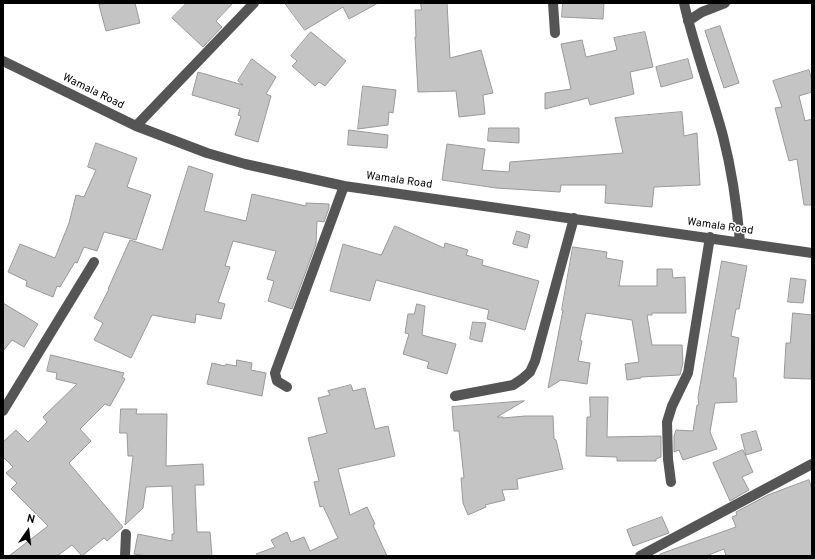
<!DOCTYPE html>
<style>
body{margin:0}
#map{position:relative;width:815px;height:559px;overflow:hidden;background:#fff;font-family:Overpass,sans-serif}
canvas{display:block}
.frame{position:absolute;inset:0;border:4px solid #000;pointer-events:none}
.north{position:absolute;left:8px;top:511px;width:40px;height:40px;-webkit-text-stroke:3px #fff;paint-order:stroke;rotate:14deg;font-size:11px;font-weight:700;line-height:16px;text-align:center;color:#000}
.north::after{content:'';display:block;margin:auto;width:14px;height:18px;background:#000;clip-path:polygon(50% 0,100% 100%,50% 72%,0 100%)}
</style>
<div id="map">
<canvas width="815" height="559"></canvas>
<div class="frame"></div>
<div class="north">N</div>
</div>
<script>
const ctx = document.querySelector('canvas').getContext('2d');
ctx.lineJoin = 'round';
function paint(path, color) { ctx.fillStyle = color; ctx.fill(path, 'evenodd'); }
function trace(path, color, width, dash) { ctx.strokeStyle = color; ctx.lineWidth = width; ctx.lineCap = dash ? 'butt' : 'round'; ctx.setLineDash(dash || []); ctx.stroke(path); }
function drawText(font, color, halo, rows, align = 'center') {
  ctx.font = font + ' Overpass,sans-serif'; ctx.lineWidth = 3; ctx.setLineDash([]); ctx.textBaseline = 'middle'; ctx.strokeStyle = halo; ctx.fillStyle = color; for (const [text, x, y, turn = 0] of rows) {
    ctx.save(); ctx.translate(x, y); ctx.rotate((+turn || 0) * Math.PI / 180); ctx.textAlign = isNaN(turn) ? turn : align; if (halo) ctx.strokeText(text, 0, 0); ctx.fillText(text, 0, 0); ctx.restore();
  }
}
const building = new Path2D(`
 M108,3h27l5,20 -34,8 -7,-26z
 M187,3h46l-17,18 6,6 -19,20 -31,-29z
 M285,3h93l-29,16 -6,-12 -38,23z
 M421,3h26l3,55 31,-8 12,43 -10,2 2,19 -26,3 -3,-26 -38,1 -3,-55h1l-1,-27h6z
 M563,3h41l-1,16 -41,-2z
 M720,26l19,57 -15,5 -19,-57z
 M311,32l35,29 -21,25 -6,-4 -4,4 -23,-20 5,-5 -6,-5z
 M645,32l8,35 -23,5 4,22 -44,11 -2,-7 -43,11v-16l26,-4 -10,-45 21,-4 4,17 31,-7 -3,-12z
 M252,59l24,18 -10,17 5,2 -13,46 -23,-7 6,-19 -3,-1 2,-6 -48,-14 6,-23 45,13 -5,-4z
 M688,59l5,19 -32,9 -5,-20z
 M809,70l3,10v12l-13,4 6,25 7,-2v86h-8l-7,-46 -8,2 -14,-53 7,-1 -9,-26z
 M363,86l33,4 -3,23 -4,-1 -1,13 -30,4z
 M682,112l2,24 13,-3 3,52 -46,2 -2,20 -47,-4 1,-18h-45l-1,7 -64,-4 -54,-8 5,-36 38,5 -3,21 27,2 1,-10 113,-9 -8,-35z
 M489,128h30v15l-31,-2z
 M349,130l39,5 -1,13 -39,-3z
 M96,143l41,15 -10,29 24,8 -15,45 -32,-8 -7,19 -13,-4 -7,16 -2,-1 -15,25 -3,-1 -4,11 -27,-11 1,-5 -19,-9 12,-28 35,14 14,-35 7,-28 8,2 12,-27 -8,-3z
 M189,166l24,8 -9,37 42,10 6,-27 54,12v-3l23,1v4l-5,14 -7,-1 -1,23 -24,65 -24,-8 6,-20 -7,-2 9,-28 -43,-10 -8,25 5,1 -12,35 7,2 -4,15 -25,-5 -1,9 -43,-8 -21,43 -37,-18 9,-17 -9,-5 15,-29h-1l22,-49 32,10z
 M395,226l49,22 1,-5 23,7 -2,5 17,5 -1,5 57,16 -14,49 -38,-11 2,-9 -113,-30 -6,21 -40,-10 13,-47 38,11z
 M517,231l13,4 -3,13 -14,-4z
 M573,247l34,5 -1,6 17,3 -4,25h38v-17h15l1,9 12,-1 1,36h-34v2h-5l5,30h30l1,18 -3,12 -39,2v1l-14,2 -2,-16 14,-2 -7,-42 -46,-7 -6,27 2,1 -4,20 12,2 -3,21 -26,-4 -13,8 15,-78h-1z
 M722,261l25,5 -8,43h-3l-5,27 8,2 -6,40h3l1,24 -22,1 -5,29 7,17 -34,11 -4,-10 -5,2v-16l2,-6 17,1 4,-26h2l-1,-7z
 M791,278l15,2 -3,23 -15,-1z
 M3,303l35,21 -14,23 -12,-7 -9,11z
 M417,304l8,2 -3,29 34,9 -9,30 -20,-6 2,-6 -26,-8 6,-20 -4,-1 3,-19h6z
 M793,313l19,2 -1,64 -27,-1 2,-35h4z
 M473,322l13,1 -4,19 -12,-3z
 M51,355l73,18 -2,4 3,2 -15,27 -5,-2 -25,25 11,12 -22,22 54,64 -16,14 -3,-3 -22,18 -10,-11 -15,11h-48l39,-30 -37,-37 6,-6 -11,-10 7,-6 -10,-10v-15l13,-12 12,12 19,-20 -4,-5 34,-33 -21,-5 1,-6 -10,-2z
 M237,360l15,3 -1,7 15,3 -4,23 -55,-12 5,-21 13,3 1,-2 10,2z
 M351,385l2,6 12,-3 10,41 13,-3 7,30 -57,13 12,46 17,-8 8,17 -2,1 14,31h-130l-1,-2 19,-7 -4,-7 16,-8 4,10 13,-5 6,14 28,-13 -15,-32 -3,1 -6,-25 5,-1 -11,-43 19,-5 -9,-35 12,-3 -2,-4z
 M590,397h18l-1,40 54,-1v21l-5,2v2h-39v-4l-31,-1 1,-39h3z
 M524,401l-27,16h6v1l22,-2h28l1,23 2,1 7,29 -46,10 1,10 -16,1 3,10 -20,5 1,2 -18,8 -5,-12 -2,-25h3l-5,-47h-5l-2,-24z
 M121,409h16l-1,5h31l-1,52 37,-2 1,21h-9l2,47h13l2,24h-65l-13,-2 4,-20 34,7v-7h2l-2,-48 -26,1 -3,21 -18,17 8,-69h-5l-1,-23h-7z
 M756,431l6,19 -16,5 -5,-20z
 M743,450l10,22 -11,5 7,13 -19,11 -17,-38z
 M809,480l3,9v67h-86l-2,-7 -18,7h-46v-2l76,-27 -4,-10 5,-2 -1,-3 32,-17z
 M662,517l7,16 -36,13 -6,-16z`);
paint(building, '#c4c4c4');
trace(building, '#999', 1);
trace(new Path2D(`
 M553,3l2,30
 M684,3c10,45 27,88 39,133 9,35 14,70 17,106
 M688,21l14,-9 23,-9
 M3,61l133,65 71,27 38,11 99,22 468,67
 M136,126l118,-123
 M287,387l-10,-6 -2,-8 69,-187
 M455,396l58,-11 9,-6 8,-7 5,-11 39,-143
 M3,411l91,-149
 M671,482l-3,-23 -1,-37 5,-16 16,-33 22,-136
 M125,556l1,-22
 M640,556l172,-92`), '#555', 10);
drawText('11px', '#000', '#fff', [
 ["Wamala Road",93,92,26],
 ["Wamala Road",399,181,8],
 ["Wamala Road",720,227,8]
]);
</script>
